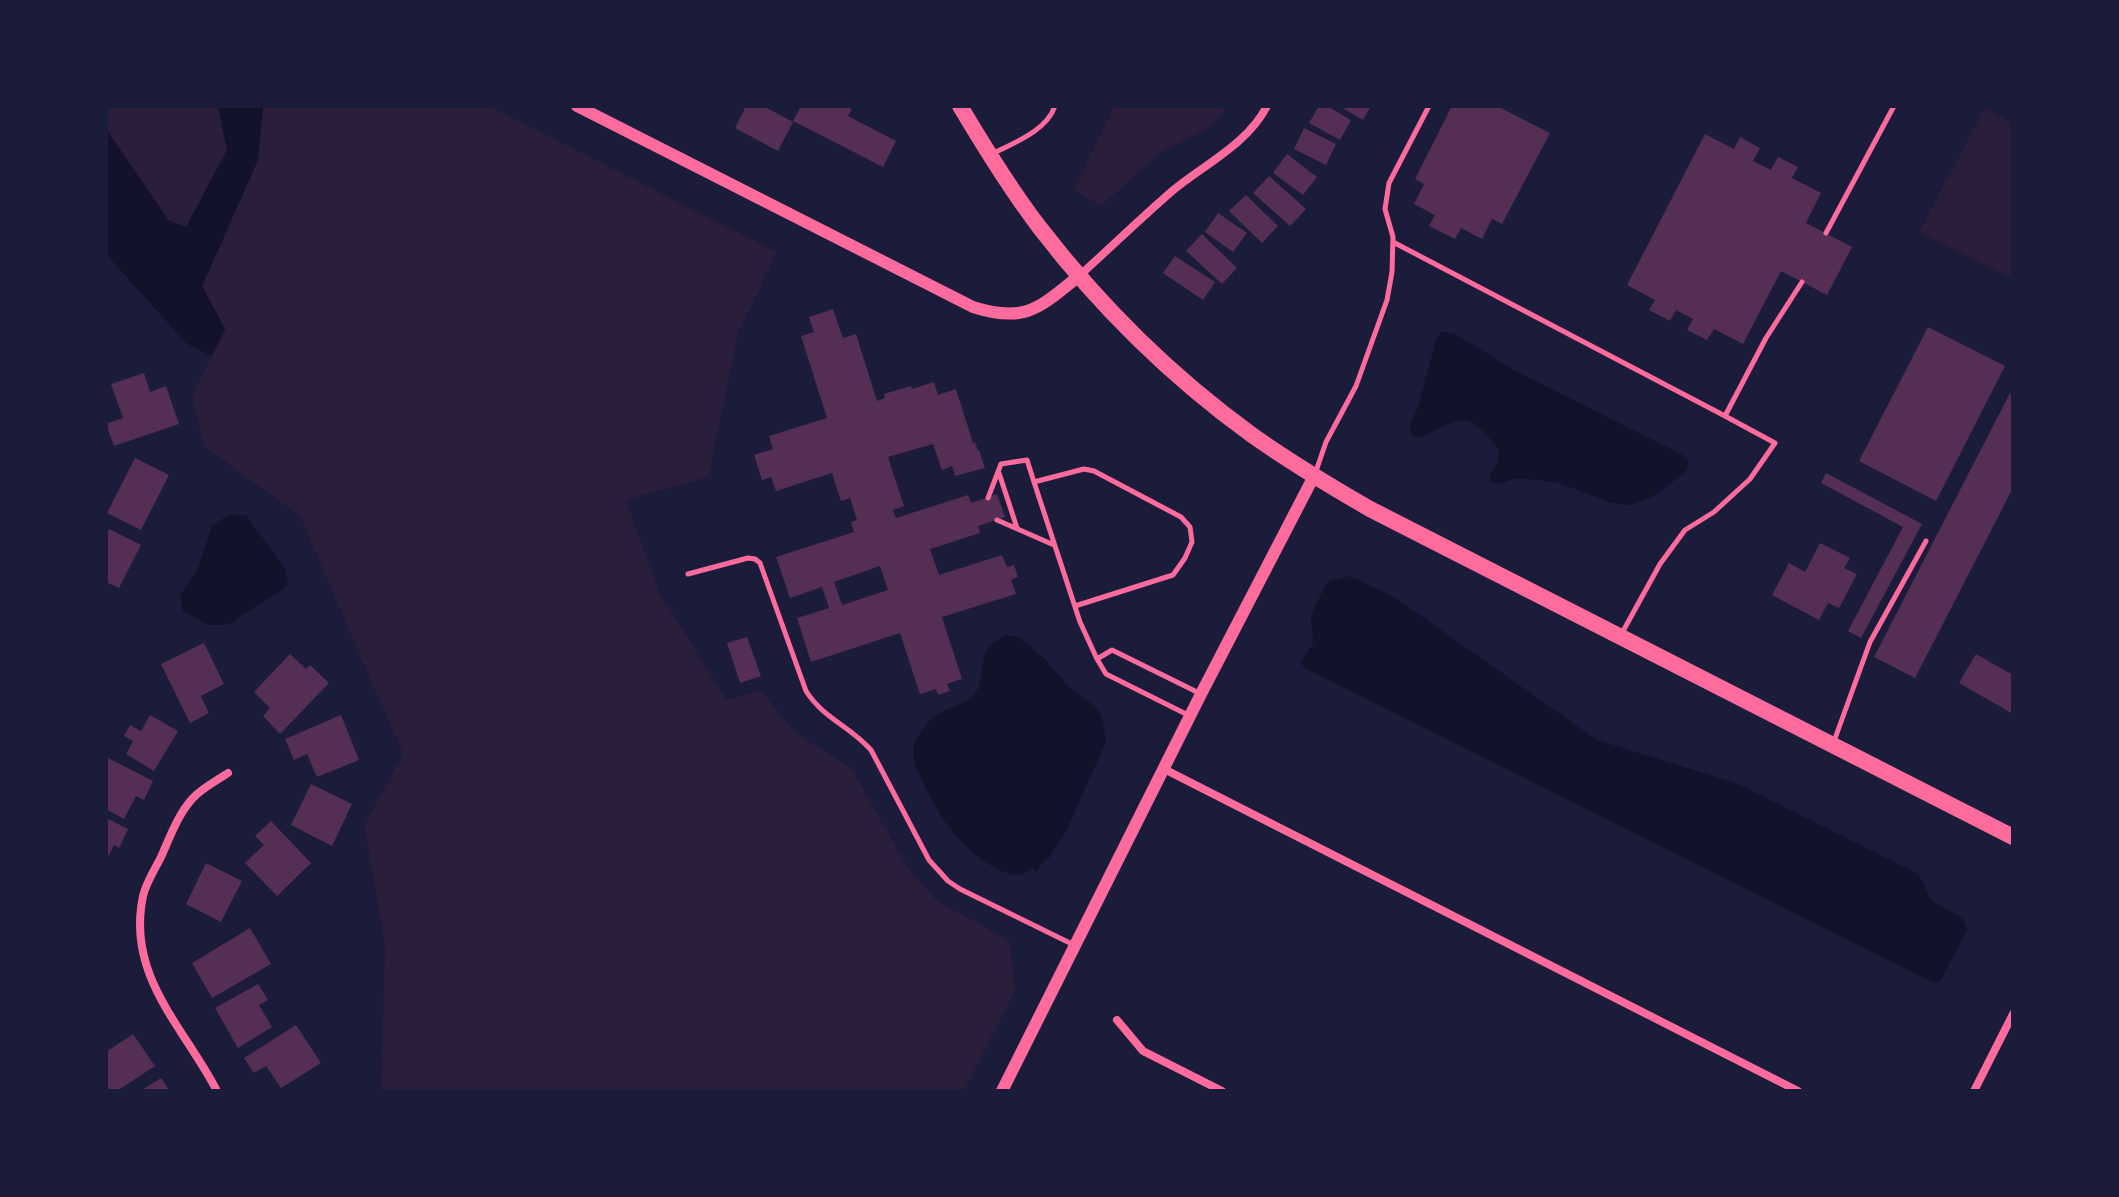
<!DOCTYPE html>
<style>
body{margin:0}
#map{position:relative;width:2119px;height:1197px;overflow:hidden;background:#1b1b3a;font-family:"Varela Round",sans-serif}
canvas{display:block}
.frame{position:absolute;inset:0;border:108px solid #1b1b3a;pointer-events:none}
</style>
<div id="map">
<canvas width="2119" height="1197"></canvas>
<div class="frame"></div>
</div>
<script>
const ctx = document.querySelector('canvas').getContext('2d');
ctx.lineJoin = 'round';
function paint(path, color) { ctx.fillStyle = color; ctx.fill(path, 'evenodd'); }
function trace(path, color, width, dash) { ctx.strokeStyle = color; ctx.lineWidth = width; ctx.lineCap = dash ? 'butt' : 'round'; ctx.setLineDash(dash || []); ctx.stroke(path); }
paint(new Path2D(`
 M106,106h112l9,44 -40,77 -18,-6 -63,-92z
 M263,106h225l289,146 -38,78 -31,147 -82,23 33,92 68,108 33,-10 37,44 54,34 57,100 29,33 73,40 5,49 -51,101h-583l4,-148 -21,-117 39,-72 -103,-238 -96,-70 -12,-50 33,-67 -23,-42 56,-127z
 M1114,106h104l7,4 -17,19 -47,23 -60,54 -27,-16z
 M1985,108l28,15v156l-94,-47z`), '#2a1e3b');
paint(new Path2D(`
 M218,106h45l-5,54 -56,126 23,43 -13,27 -26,-13 -80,-89v-125l63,92 17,6 41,-77z
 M1443,332l12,2 57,35 171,86 6,6 -3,11 -33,24 -21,9 -20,-2 -56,-21 -38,-4 -21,6 -7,-2 -1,-5 9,-16 1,-11c-31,-39 -34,-35 -76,-13l-6,1 -6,-4 -1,-7 9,-24 18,-66z
 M228,515h18l40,55 2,16 -61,39h-19l-25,-14 -3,-16 18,-27 14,-42z
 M1350,576l47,23 200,141 139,43 182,91 14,27 31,17 4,12 -26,50 -7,3 -629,-315 -5,-6 13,-18 -2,-29 16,-33z
 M1007,635l11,2 26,21 22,26 30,23 6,9 4,26 -39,87 -18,29 -9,7 -3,7 -6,-4c-11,13 -26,5 -39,-2 -31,-19 -51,-46 -67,-79 -5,-11 -12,-22 -12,-35 1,-14 15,-32 27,-39 10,-6 26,-9 33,-17 14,-14 4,-39 18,-52 4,-4 12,-6 16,-9z`), '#12122b');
paint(new Path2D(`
 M746,106h17l30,16 -15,29 -43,-23z
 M801,106h45l6,3 -4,7 48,25 -13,26 -90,-46z
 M1319,106h8l24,14 -11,20 -31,-17z
 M1339,106h32l-8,14z
 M1452,106h45l53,27 -48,91 -10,-5 -10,20 -21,-11 -6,11 -26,-13 6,-11 -21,-11 10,-20 -9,-5z
 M1304,128l32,16 -10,21 -32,-16z
 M1705,134l29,15 6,-12 20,11 -7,13 18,9 7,-13 20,10 -6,11 29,15 -15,30 46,24 -25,48 -46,-24 -38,73 -29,-15 -7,11 -20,-10 6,-11 -17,-9 -6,11 -21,-11 6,-10 -28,-15z
 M1287,154l30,23 -14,18 -30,-22z
 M1269,176l37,33 -16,17 -37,-33z
 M1246,195l32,31 -16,17 -33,-32z
 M1218,213l29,20 -14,19 -28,-20z
 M1202,234l35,34 -15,16 -36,-33z
 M1175,256l40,26 -12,18 -40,-27z
 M833,309l10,29 13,-4 21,67 8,-3 -1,-4 27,-8 1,3 22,-7 4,13 18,-6 17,54 2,-1 3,9 1,-1 6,18 -30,8 -3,-10 -10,4 -9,-26 -45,13 16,49 -11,4 3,8 72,-23 3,8 26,-9 8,23 -27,9 2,7 -50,16 9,26 63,-20 5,12 7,-2 4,12 -7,3 5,14 -74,23 20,62 -15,5 3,7 -12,4 -2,-6 -16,5 -20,-61 -89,29 -14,-44 32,-10 -7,-21 -32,11 -14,-41 78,-25 -3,-10 6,-2 -7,-22 -9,3 -9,-28 -56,18 -5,-14 -9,3 -8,-25 19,-6 -4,-13 58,-18 -26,-82 13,-4 -5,-15zM880,566l8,24 -46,15 -8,-23z
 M1928,327l77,39 -69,135 -77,-40z
 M144,373l6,19 16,-6 13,38 -65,22 -8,-22 17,-6 -12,-34z
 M2010,393l3,2v93l-98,190 -41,-21z
 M135,458l34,17 -28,55 -34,-17z
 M1826,473l96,51 -61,114 -13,-7 55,-104 -82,-44z
 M109,529l32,16 -22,43 -13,-6v-47z
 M1820,543l30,15 -6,10 13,6 -18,34 -11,-5 -9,17 -47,-25 17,-32 16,9z
 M747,637l14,39 -21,7 -13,-40z
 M204,643l20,41 -23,12 8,17 -19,10 -29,-59z
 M290,654l16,15 4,-4 19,18 -49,51 -17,-18 7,-8 -16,-16z
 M1976,654l37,21v39l-54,-31z
 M150,715l28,16 -24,40 -28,-17 7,-13 -9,-5 6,-11 11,6z
 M341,715l18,45 -42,17 -10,-23 -13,6 -9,-21z
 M106,757l47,24 -9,19 -8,-4 -12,23 -18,-10z
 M311,784l41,20 -20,42 -41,-21z
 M106,818l22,11 -9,19 -5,-3 -8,16z
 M271,821l40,42 -34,33 -32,-33 19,-18 -9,-9z
 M206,863l36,18 -21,41 -35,-18z
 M250,928l21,36 -59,34 -20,-35z
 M258,984l10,16 -9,5 13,22 -34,21 -23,-40z
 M296,1025l25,38 -40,25 -15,-22 -12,7 -10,-15z
 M133,1034l22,32 -38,25h-11v-39z
 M161,1078l9,13h-30z`), '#542f53');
trace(new Path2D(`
 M994,153c22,-11 53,-23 61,-47
 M1826,233l68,-127
 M1393,242l332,174
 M999,473l18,55
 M1315,474l11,-32 30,-56 31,-86 5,-28 1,-35 -8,-28 4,-26 40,-77
 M988,498l13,-34 26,-4 7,22
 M997,520l57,25
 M688,574l60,-16 7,1 5,4 46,128c18,28 44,35 65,59l58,110 19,21 12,8 114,56
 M1075,606l98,-31 12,-17 7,-16 -2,-15 -9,-10 -87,-46 -10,-2 -50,13 46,140 17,37 9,15 84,42
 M1622,633l38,-69 25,-34 29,-18 36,-33 25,-36 -50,-27 41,-78 36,-56
 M1097,659l15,-9 87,43
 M1833,744l37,-102 56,-101`), '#ff6b9d', 5);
trace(new Path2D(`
 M1079,276c31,-28 61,-57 92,-84 32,-27 76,-47 96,-86
 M1164,769l634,322
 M1117,1020l26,31 79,40
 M217,1091c-33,-64 -91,-115 -74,-195 3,-13 12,-27 18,-39 9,-20 17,-43 32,-59 9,-10 23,-17 35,-25
 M1974,1091l39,-77`), '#ff6b9d', 8);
trace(new Path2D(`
 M577,106l396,201c53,17 67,0 106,-31
 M1002,1091l199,-397 113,-218`), '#ff6b9d', 12);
trace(new Path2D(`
 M960,106c25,42 50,83 80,122 60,78 132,149 212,207 38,27 78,51 118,74l643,328`), '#ff6b9d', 16);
</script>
